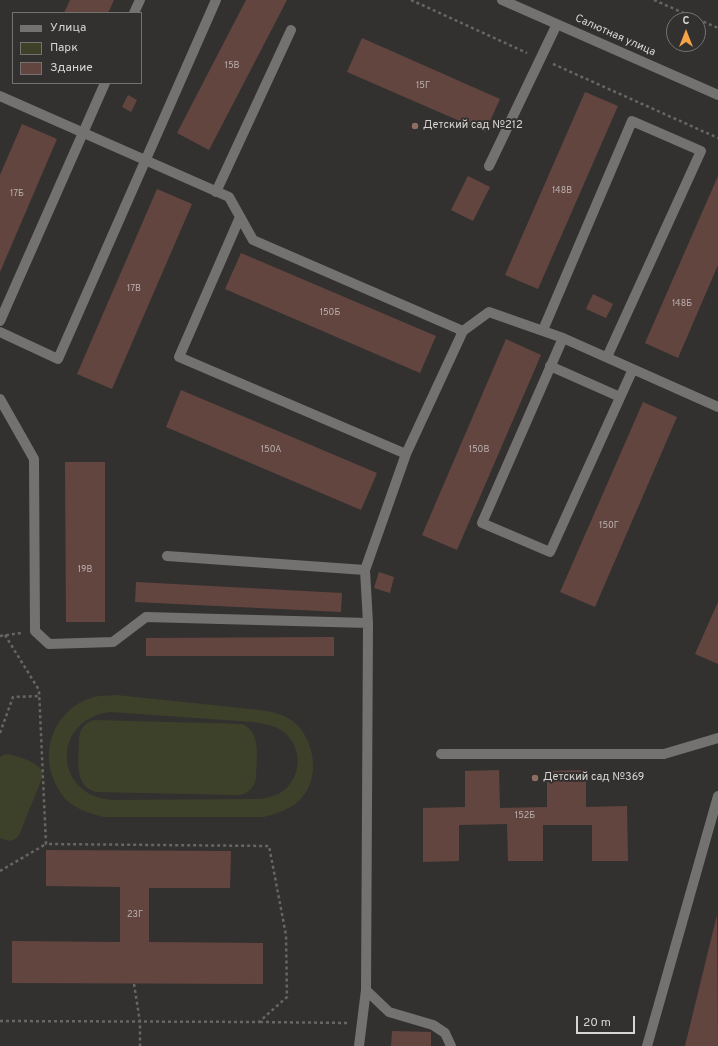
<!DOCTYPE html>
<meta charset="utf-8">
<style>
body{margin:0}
#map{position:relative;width:718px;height:1046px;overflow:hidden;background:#33312f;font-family:Overpass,sans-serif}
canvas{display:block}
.legend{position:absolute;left:12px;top:12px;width:130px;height:72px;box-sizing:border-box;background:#33312f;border:1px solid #757371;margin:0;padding:5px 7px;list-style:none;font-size:12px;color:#d7d5d4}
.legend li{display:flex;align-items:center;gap:8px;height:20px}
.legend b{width:20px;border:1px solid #757371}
.north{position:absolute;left:666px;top:12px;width:40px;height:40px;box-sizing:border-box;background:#33312f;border:1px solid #757371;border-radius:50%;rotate:0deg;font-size:11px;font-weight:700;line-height:16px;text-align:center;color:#d7d5d4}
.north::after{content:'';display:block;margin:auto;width:14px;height:18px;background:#f5a346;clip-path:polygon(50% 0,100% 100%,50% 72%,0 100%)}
.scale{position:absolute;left:576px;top:1016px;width:59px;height:18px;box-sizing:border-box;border:2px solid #d7d5d4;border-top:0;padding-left:5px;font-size:12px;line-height:14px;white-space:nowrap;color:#d7d5d4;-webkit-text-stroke:3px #33312f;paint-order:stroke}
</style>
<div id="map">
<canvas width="718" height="1046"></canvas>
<ul class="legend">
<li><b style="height:5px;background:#737271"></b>Улица</li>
<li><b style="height:11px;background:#3e4129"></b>Парк</li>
<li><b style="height:11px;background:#634540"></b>Здание</li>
</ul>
<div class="north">С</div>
<div class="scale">20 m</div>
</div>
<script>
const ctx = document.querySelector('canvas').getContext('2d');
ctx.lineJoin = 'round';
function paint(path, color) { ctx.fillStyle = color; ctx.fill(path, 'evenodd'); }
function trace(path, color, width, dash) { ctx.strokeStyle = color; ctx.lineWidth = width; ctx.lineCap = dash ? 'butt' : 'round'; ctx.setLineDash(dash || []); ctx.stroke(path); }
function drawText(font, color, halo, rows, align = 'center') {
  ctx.font = font + ' Overpass,sans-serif'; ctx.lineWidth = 4; ctx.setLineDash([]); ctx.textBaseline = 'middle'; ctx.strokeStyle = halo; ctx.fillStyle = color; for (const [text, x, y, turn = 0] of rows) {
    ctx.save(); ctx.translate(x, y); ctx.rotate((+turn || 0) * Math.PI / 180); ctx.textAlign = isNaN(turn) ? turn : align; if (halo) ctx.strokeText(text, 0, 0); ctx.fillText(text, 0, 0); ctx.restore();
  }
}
paint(new Path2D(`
 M116,695l144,15c12,2 25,4 35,13 22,20 26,62 0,81 -10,7 -20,10 -31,13h-160c-12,-3 -23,-6 -34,-14 -8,-6 -13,-16 -17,-25 -13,-33 6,-72 41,-81 7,-2 15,-1 22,-2zM110,712l144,10c9,2 19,3 27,8 23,15 22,49 -1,63 -9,5 -18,6 -27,6l-140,1c-59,-3 -63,-80 -3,-88z
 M94,720l148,4c20,8 14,36 14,54 -2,10 -8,16 -17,17l-143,-3c-23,-6 -17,-34 -17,-53 1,-10 5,-16 15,-19z
 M9,754c11,4 33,8 34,22l-24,59c-6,8 -12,6 -19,3v-81l4,-2z`), '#3e4129');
paint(new Path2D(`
 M70,0h44l-6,13h-44z
 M246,0h41l-78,150 -32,-17z
 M362,38l138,61 -15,33 -138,-60z
 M585,92l33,14 -80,183 -33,-14z
 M128,95l9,5 -6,12 -9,-5z
 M22,124l35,15 -57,133v-97z
 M468,176l22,11 -17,34 -22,-11z
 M718,176v89l-40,93 -33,-15z
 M157,189l35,15 -80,185 -35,-15z
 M241,253l195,83 -16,37 -195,-84z
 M593,294l20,10 -7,14 -20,-9z
 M506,339l35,16 -84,195 -35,-15z
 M181,390l196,83 -16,37 -195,-83z
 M643,402l34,15 -82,190 -35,-15z
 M65,462h40v160h-39z
 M379,572l15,5 -4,16 -16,-5z
 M136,582l206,11 -1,19 -206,-10z
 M718,602v62l-23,-10z
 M334,637v19h-188v-18z
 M499,770l1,38 47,-1v-36l39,-1v37l41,-1 1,55h-36v-36h-49v36h-35l-1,-37 -48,1v36l-36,1v-54l42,-1v-36z
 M46,850l185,1 -1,37h-81v54l114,1v41l-251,-1v-42l108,1v-55l-74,-1z
 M717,915l1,131h-33l8,-33z
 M392,1031l39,1v14h-40z`), '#634540');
trace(new Path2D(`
 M411,0l116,53
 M654,0l64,28
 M553,64l165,74
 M0,636l21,-3
 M0,733l13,-36 26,-1
 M0,871l46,-27
 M134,984l6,38v24
 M0,1021l259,1 28,-25 -1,-62 -17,-89 -223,-2 -7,-154 -34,-55
 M260,1022l87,1`), '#686664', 2.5, [3, 3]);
trace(new Path2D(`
 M502,0l216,95
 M134,13l6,-13
 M0,96l229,101 24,43 210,91 26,-19 74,26 155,69
 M489,166l68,-142
 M216,192l75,-162
 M240,217l-61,140 227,97
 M0,321l105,-238
 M543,330l89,-209 69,30 -94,206
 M0,332l58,27 158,-359
 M563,338l-81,185 68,29 83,-183
 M550,366l70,31
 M0,399l34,60 1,172 14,13 64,-2 33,-25 222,6
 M167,556l198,14
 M441,754h223l54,-16
 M366,990l23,22 44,13 12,8 6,13
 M359,1046l7,-56 2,-367 -3,-53 41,-116 57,-123
 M647,1046l71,-250`), '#737271', 10);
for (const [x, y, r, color] of [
 [415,126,4,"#8d6e63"],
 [535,778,4,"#8d6e63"]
]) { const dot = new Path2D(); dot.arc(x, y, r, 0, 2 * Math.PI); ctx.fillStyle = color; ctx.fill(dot); trace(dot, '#33312f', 1.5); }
drawText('9px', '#bab1af', null, [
 ["15В",232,66],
 ["15Г",423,86],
 ["148В",562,191],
 ["17Б",17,194],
 ["17В",134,289],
 ["148Б",682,304],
 ["150Б",330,313],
 ["150А",271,450],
 ["150В",479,450],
 ["150Г",609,526],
 ["19В",85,570],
 ["152Б",525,816],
 ["23Г",135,915]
]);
drawText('11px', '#d7d5d4', '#33312f', [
 ["Салютная улица",615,36,24]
]);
drawText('11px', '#d7d5d4', '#33312f', [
 ["Детский сад №212",423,126],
 ["Детский сад №369",543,778]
], 'left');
</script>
